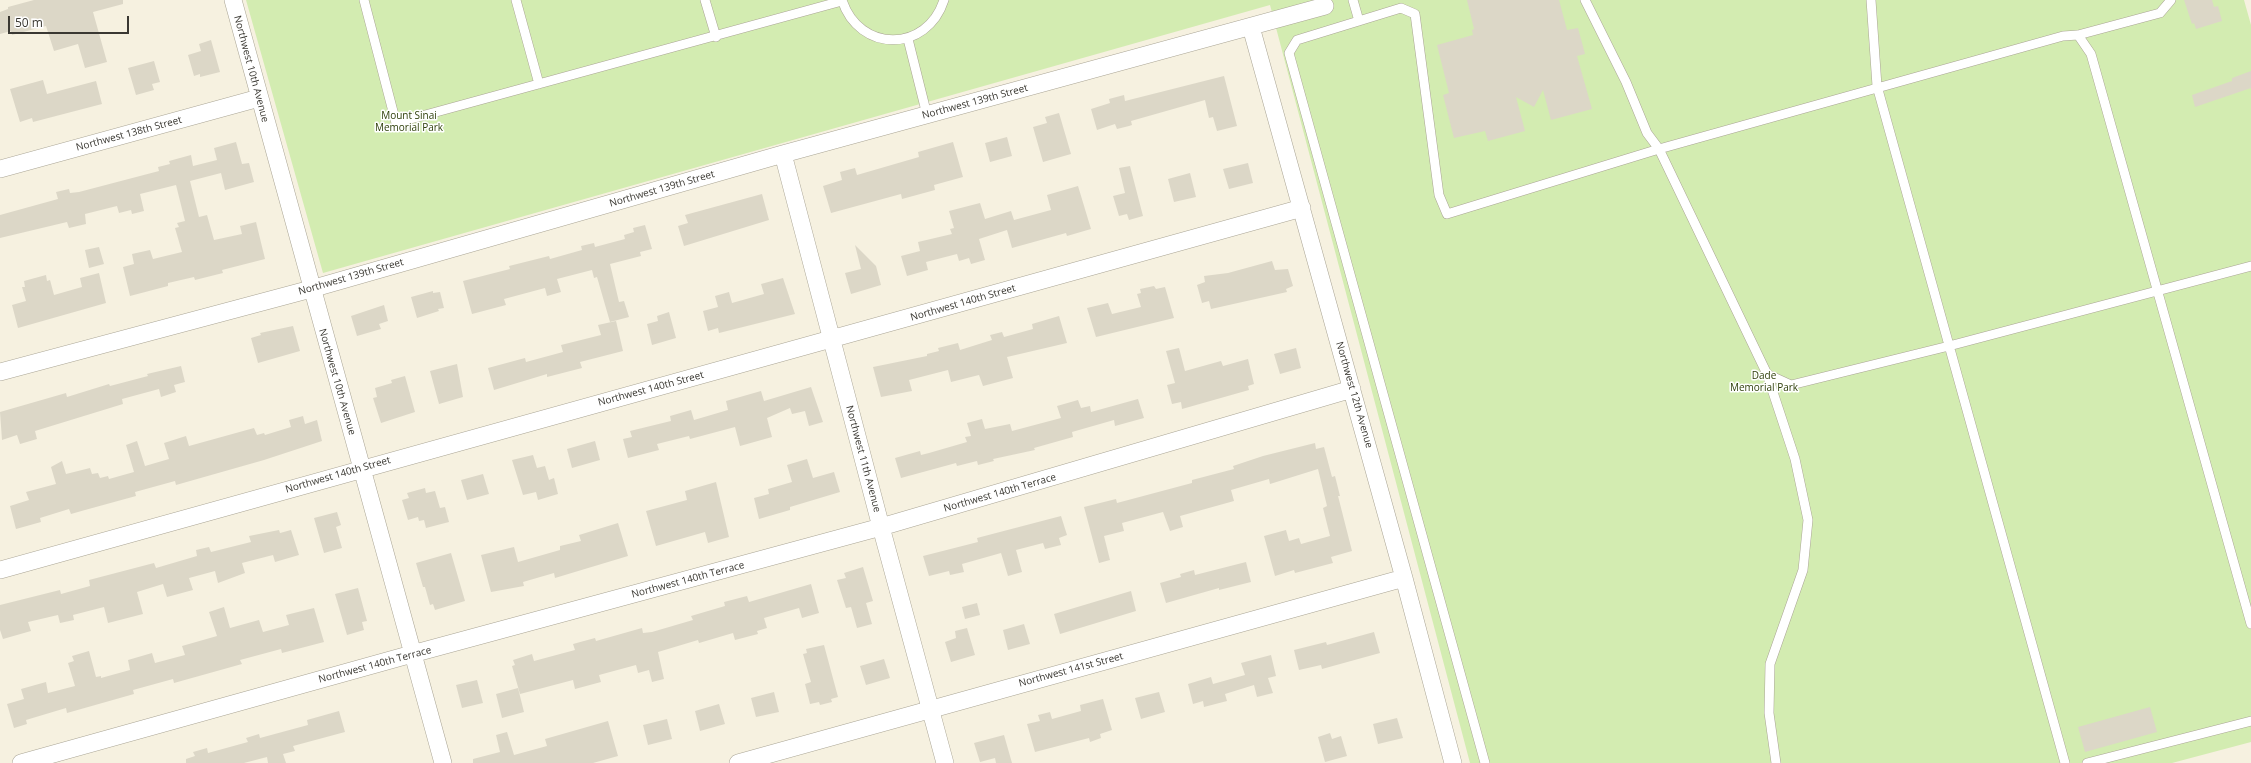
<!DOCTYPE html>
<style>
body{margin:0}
#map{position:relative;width:2251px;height:763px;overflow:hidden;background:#f6f1e0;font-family:"Open Sans",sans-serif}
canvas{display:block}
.scale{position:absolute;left:8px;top:16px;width:121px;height:18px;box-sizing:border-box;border:2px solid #3a3832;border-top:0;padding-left:5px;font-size:12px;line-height:14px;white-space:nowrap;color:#3a3832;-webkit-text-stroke:3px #fff;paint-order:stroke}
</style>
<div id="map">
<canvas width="2251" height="763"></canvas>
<div class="scale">50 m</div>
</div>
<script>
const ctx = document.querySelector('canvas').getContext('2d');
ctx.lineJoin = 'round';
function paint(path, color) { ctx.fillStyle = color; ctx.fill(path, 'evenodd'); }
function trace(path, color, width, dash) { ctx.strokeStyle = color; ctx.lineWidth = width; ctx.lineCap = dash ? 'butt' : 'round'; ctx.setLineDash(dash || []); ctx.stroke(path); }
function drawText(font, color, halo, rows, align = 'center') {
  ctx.font = font + ' "Open Sans",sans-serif'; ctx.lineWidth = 3; ctx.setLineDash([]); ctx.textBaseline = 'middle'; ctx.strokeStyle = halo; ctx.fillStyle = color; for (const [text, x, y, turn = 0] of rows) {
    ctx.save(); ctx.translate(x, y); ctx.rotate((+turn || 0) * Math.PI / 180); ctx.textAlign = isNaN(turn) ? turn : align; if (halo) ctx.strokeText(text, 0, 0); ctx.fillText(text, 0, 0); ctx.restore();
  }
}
paint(new Path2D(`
 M246,0h1998l7,25v717l-79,21h-702l-200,-758 -947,268z`), '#d3ecb1');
paint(new Path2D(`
 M34,0h89v4l-30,8 14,50 -22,6 -7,-24 -24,7 -8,-25 -34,9 -1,-4 -11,3v-22l8,-3v-2z
 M1467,0h92l8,30 11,-2 7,26 -8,2 15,53 -41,11 -8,-30 -9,17 -18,-10 9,34 -37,10 -3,-10 -31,7 -11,-43 6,-2 -12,-48 36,-10 -1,-5 2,-1z
 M2184,0h28l2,7 4,-1 4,15 -26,8 -2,-6 -2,1z
 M211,40l9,32 -20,5v-3l-6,2 -6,-21 13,-4 -2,-7z
 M154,61l6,21 -8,2 2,6 -18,5 -8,-27z
 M2251,71v17l-56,19 -3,-12 40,-14v-3z
 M1224,76l13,50 -20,5 -4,-14 -4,1 -4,-18 -74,21 1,4 -3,1 -12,3 -2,-5 -18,6 -6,-21 19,-6 -1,-4 15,-4 1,6z
 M43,80l4,14 49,-13 6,23 -69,18 -1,-4 -12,4 -10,-33z
 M1059,113l12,41 -28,8 -10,-35 14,-4 -2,-6z
 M1007,137l5,19 -22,6 -5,-19z
 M236,142l6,22 7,-1 5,19 -29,8 -4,-17 -31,8 9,36 8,-2 7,25 28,-6 -2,-8 16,-4 9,37 -43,11 1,3 -28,7 -1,-3 -26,6v3l-38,10 -7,-29 11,-3 -2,-10 18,-4 3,9 29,-7 -7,-24 4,-1 -2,-4 8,-2 -9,-36 -36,9 4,17 -12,3 -1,-4 -12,3 -2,-7 -32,8 1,10 -17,4 -2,-6 -67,16v-23l58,-16 -2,-7 13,-3 1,4 9,-1 80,-21 -1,-4 12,-3 -1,-3 22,-6 2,11 24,-6 -3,-12z
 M953,142l10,35 -29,8 1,5 -33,9 -1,-5 -70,19 -8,-27 19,-6 -2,-8 15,-4 2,7 62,-18 -1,-5z
 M1248,163l5,20 -24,6 -6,-20z
 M1130,166l13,50 -14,4 -2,-6 -8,2 -6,-20 12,-3 -6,-25z
 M1190,173l6,24 -22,5 -6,-23z
 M1078,186l13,43 -24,7 -1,-3 -54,15 -5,-18 -28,9 6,21 -14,4 -2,-6 -10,3 -2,-7 -31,8 2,8 -21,6 -6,-20 19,-5 -2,-9 34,-8 -2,-5 4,-1 -5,-17 31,-8 5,16 26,-8 3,9 37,-10 -4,-15z
 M762,194l7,26 -85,26 -6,-20 10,-3 -3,-8z
 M645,225l7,24 -12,3 1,4 -31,8 9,38 5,-1 5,16 -19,5 -13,-45 -3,1 -2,-8 -35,9 4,13 -14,4 -2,-8 -41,11 2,6 -34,9 -9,-33 47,-12 -1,-3 40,-10 1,3 32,-9 -1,-4 13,-3 1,4 30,-8 -1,-4 10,-3 -1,-4z
 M855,245l21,21 5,19 -30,9 -6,-21 16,-4z
 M99,247l5,17 -15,4 -4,-18z
 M1272,261l3,9 13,-1 5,17 -7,3 1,3 -76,17 -2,-8 -7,2 -5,-18 8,-3 -1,-6 24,-3z
 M99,273l7,30 -88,25 -6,-23 14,-4 -4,-14h3l-1,-6 22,-6 1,6 3,-1 4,15 28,-8 -2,-9z
 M783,278l12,36 -76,19 -1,-5 -10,3 -5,-20 15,-4 -3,-11 14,-4 3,11 32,-9 -3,-10z
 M1154,286l2,3 9,-2 9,31 -78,19 -9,-29 21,-5 4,11 29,-7 -4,-13 4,-1 -1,-4z
 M433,291v2l7,-1 4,16 -6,1 1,2 -22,7 -6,-21z
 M384,305l4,16 -9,3 2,5 -24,7 -6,-20z
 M669,312l7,26 -24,7 -5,-21 11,-3 -1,-5z
 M1059,316l8,27 -60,14 6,21 -30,8 -4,-11 -28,7 -3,-12 -39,10 3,11 -31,6 -8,-30 54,-11v-2l12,-3 -1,-3 20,-5 2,7 32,-10 -2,-5 12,-3 2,5 29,-8 -1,-5z
 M616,321l7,30 -43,11 2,6 -35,9v-3l-53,16 -6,-22 37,-10 1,4 37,-10 -2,-7 40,-10 -3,-10z
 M293,326l7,25 -42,12 -7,-25 10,-3 -1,-2z
 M1179,348l6,23 36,-10 2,5 25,-7 6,25 -6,2 1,4 -67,19 -1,-7 -9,2 -5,-19 8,-2 -9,-32z
 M1296,348l5,20 -21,6 -6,-20z
 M457,364l6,33 -24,7 -9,-33z
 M181,366l4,16 -11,3 2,7 -15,5 -2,-8 -37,10 1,5 -88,27 2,8 -17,5 -3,-9 -15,5 -2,-28 66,-19 1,4 42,-13 1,2 38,-10 -1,-2z
 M405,376l10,36 -34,11 -8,-25 4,-1 -2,-9 17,-5 -1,-3z
 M811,387l12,35 -14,4 -4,-15 -13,3 -2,-6 -23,10 5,19 -32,9 -5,-19 -45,12 -1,-3 -32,8 2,6 -31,8 -5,-19 9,-2 -2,-6 41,-10 -1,-5 21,-6 3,10 34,-10 -2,-9 35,-10 3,10z
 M1138,399l6,19 -29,8 -1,-6 -42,12 1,5 -39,11 1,2 -42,9 1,2 -16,4 -1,-4 -20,5 -1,-3 -55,15 -6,-20 25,-7 1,4 8,-2 38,-11 -2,-5 6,-1 -4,-13 15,-4 3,10 25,-5 2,7 49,-13 -4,-12 21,-6 3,8 9,-2 1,6z
 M303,416l2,8 12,-4 5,21 -58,19 -88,25 -1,-4 -40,11 1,4 -51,14 -14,4 -2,-5 -29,9 1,4 -25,7 -6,-23 19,-6 -3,-8 30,-8 -5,-17 11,-6 4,13 24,-6 2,6 6,-1 2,5 8,-2 1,3 25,-7 -8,-27 11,-4 8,25 24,-7 -5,-16 22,-7 3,10 65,-18 3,7 7,-2 1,2 26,-8 -2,-7z
 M595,441l5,19 -28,8 -5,-19z
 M1315,443l1,6 8,-2 8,30 3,-1 5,20h-2l14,55 -21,6 2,6 -38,10 -1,-3 -19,6 -11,-40 22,-6 3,11 10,-3 2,6 29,-8 -7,-28 4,-2 -9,-37 -48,15 -1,-5 -38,11 3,11 -54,15 3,11 -13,4 -7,-19 -41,11 2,8 -20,5 6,24 -11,3 -15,-56 32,-8 1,4 75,-20v-3l42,-11 -1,-3 30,-10z
 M533,455l4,13 8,-2 4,14 5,-2 4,16 -20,6 -2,-8 -13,3 -11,-35z
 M807,459l6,19 21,-6 6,20 -50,15v3l-31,9 -5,-21 15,-4 -1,-5 24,-7 -5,-17z
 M483,474l6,20 -22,6 -6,-20z
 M716,482l13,55 -21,6 -3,-11 -49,14 -10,-35 41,-11 -2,-9z
 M425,488l1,5 9,-2 5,17 5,-1 4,15 -23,6 -2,-8 -5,1 -1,-4 -10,3 -6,-20 7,-2 -2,-5z
 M337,512l4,13 -5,2 6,21 -18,5 -10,-35z
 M1061,516l6,19 -8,3 2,7 -16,4 -2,-6 -27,7 6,22 -14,4 -7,-23 -39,11 2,8 -14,3 -1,-4 -20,5 -6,-20 55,-14 -1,-4z
 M618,523l10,33 -73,22 -1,-5 -31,9 1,4 -33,6 -10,-37 33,-8 4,15 42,-12v-4l21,-5 -2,-6z
 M279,530l1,3 11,-3 8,25 -24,7 -2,-7 -31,8 3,10 -27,10 -3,-12 -26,7 4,12 -26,7 -4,-13 -26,8 6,22 -35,9 -4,-16 -31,8 1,5 -14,3 -2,-8 -30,7 3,9 -28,8 -3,-9v-25l60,-15 1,4 29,-8 -1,-6 65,-17 2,5 41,-12 -1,-6 13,-3 2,5 40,-10 -2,-6z
 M451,553l14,48 -30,9 -2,-6 -3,1 -5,-18h-2l-7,-24z
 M1246,562l5,20 -32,8v-2l-53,15 -6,-20 21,-6 -1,-3 14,-4 1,5z
 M863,567l10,34 -7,2 6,21 -15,4 -6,-21 -5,1 -9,-28 9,-2 -2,-5z
 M811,584l8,29 -17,5 -3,-10 -35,10 3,10 -10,3 1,3 -23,6 -2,-7 -34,10 -1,-3 -40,12 6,27 -12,3 -3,-12 -11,3 -2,-8 -37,10 2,7 -26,7 -2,-9 -53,14 -8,-28 3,-1 -2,-5 19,-6 2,7 41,-11 -2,-6 22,-6 1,3 46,-13 1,5 9,-1 41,-12 -2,-4 34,-10 -1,-4 23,-6 2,6z
 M358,588l9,33 -5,1 2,8 -17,5 -12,-41z
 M1131,591l5,20 -76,23 -6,-20z
 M977,603l3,12 -15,4 -3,-12z
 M224,607l6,21 29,-8 4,12 26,-7 -3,-10 28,-7 10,34 -42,11 -1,-4 -41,11 2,4 -68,19 -1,-4 -40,11 1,4 -67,19 -1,-5 -40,12 1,4 -13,4 -7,-24 17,-5 -3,-10 25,-7 2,11 27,-7 -7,-23 6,-2 -2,-5 17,-5 7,26 5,-1v2l29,-8 -2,-10 24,-7 3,10 30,-8 -3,-9 35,-10 -8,-24z
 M1024,624l6,20 -22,6 -5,-20z
 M967,628l8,27 -24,7 -6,-20 11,-4 -1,-7z
 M1374,632l6,21 -58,16 -1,-4 -22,5 -5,-20 32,-8 1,3z
 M824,645l14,52 -7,2 1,3 -12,3 -1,-3 -9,2 -5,-20 6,-2 -8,-28 4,-1 -1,-4z
 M1271,655l5,21 -8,2 5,15 -16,4 -3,-12 -29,9 2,7 -23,6 -1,-6 -10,3 -5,-20 23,-7 2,7 32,-9 -4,-12z
 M884,659l6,19 -24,7 -6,-19z
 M477,680l6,23 -21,5 -6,-23z
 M518,688l6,24 -22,6 -6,-24z
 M774,692l5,20 -23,5 -5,-19z
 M1159,692l6,20 -24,7 -6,-21z
 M1103,699l9,31 -12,4 1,4 -11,4 -1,-4 -54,14 -8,-28 13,-3 -2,-6 12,-3 2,7 29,-8 -1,-6z
 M719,704l6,20 -25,7 -5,-20z
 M2150,707l7,25 -72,20 -7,-25z
 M339,711l6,21 -52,14 2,5 -12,3 3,9h-18l-1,-6 -23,6h-58v-4l9,-3 -2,-4 14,-4 1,5 40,-11 -2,-4 13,-4 1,4 48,-13 -1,-5z
 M1397,718l6,20 -25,6 -5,-20z
 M667,719l5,20 -24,6 -5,-20z
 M608,721l10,35 -25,7h-120v-4l27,-7 -4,-17 11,-3 7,23 33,-9 -2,-7z
 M1330,733l2,6 9,-3 6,20 -22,6 -7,-25z
 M1004,735l8,28h-16l-1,-5 -15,4 -6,-19z`), '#dcd7c7');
const lane = new Path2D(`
 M364,0l32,123 446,-122
 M516,0l23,84
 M705,0l11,37
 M842,0c17,53 85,53 102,0
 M1353,0l6,21
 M1585,0l41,82 21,51 12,16 404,-113 15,-1 82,-22 11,-13
 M1871,0l6,86 188,677
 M2078,35l13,19 160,570
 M908,39l19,76
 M1767,374l28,85 13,61 -5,50 -33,94 -1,49 7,50
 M1485,763l-196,-710 8,-13 104,-32 14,6 24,181 8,19 212,-65 108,225 24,11 158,-39 302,-80
 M2087,763l164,-42`);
const street = new Path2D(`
 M233,0l210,763
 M1251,27l153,551 49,185
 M783,154l98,373 64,236
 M0,169l259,-71
 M0,372l311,-83 472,-135 542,-148
 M0,570c433,-123 868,-240 1302,-362
 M21,763l391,-109 469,-127 471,-138
 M738,763l666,-185`);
trace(lane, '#aaa595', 10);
trace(street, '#aaa595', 18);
trace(lane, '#fff', 9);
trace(street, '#fff', 17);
drawText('10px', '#3a3832', '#fff', [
 ["Northwest 10th Avenue",251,69,75],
 ["Northwest 139th Street",975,102,-15],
 ["Northwest 138th Street",129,134,-15],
 ["Northwest 139th Street",662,189,-16],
 ["Northwest 139th Street",351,277,-16],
 ["Northwest 140th Street",963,303,-16],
 ["Northwest 10th Avenue",337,382,74],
 ["Northwest 140th Street",651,389,-15],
 ["Northwest 12th Avenue",1354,395,74],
 ["Northwest 11th Avenue",863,459,75],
 ["Northwest 140th Street",338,475,-16],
 ["Northwest 140th Terrace",1000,493,-16],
 ["Northwest 140th Terrace",688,580,-15],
 ["Northwest 140th Terrace",375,665,-15],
 ["Northwest 141st Street",1071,670,-15]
]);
drawText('10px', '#2e3f0a', '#fff', [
 ["Mount Sinai",409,116],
 ["Memorial Park",409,128],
 ["Dade",1764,376],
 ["Memorial Park",1764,388]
]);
</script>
